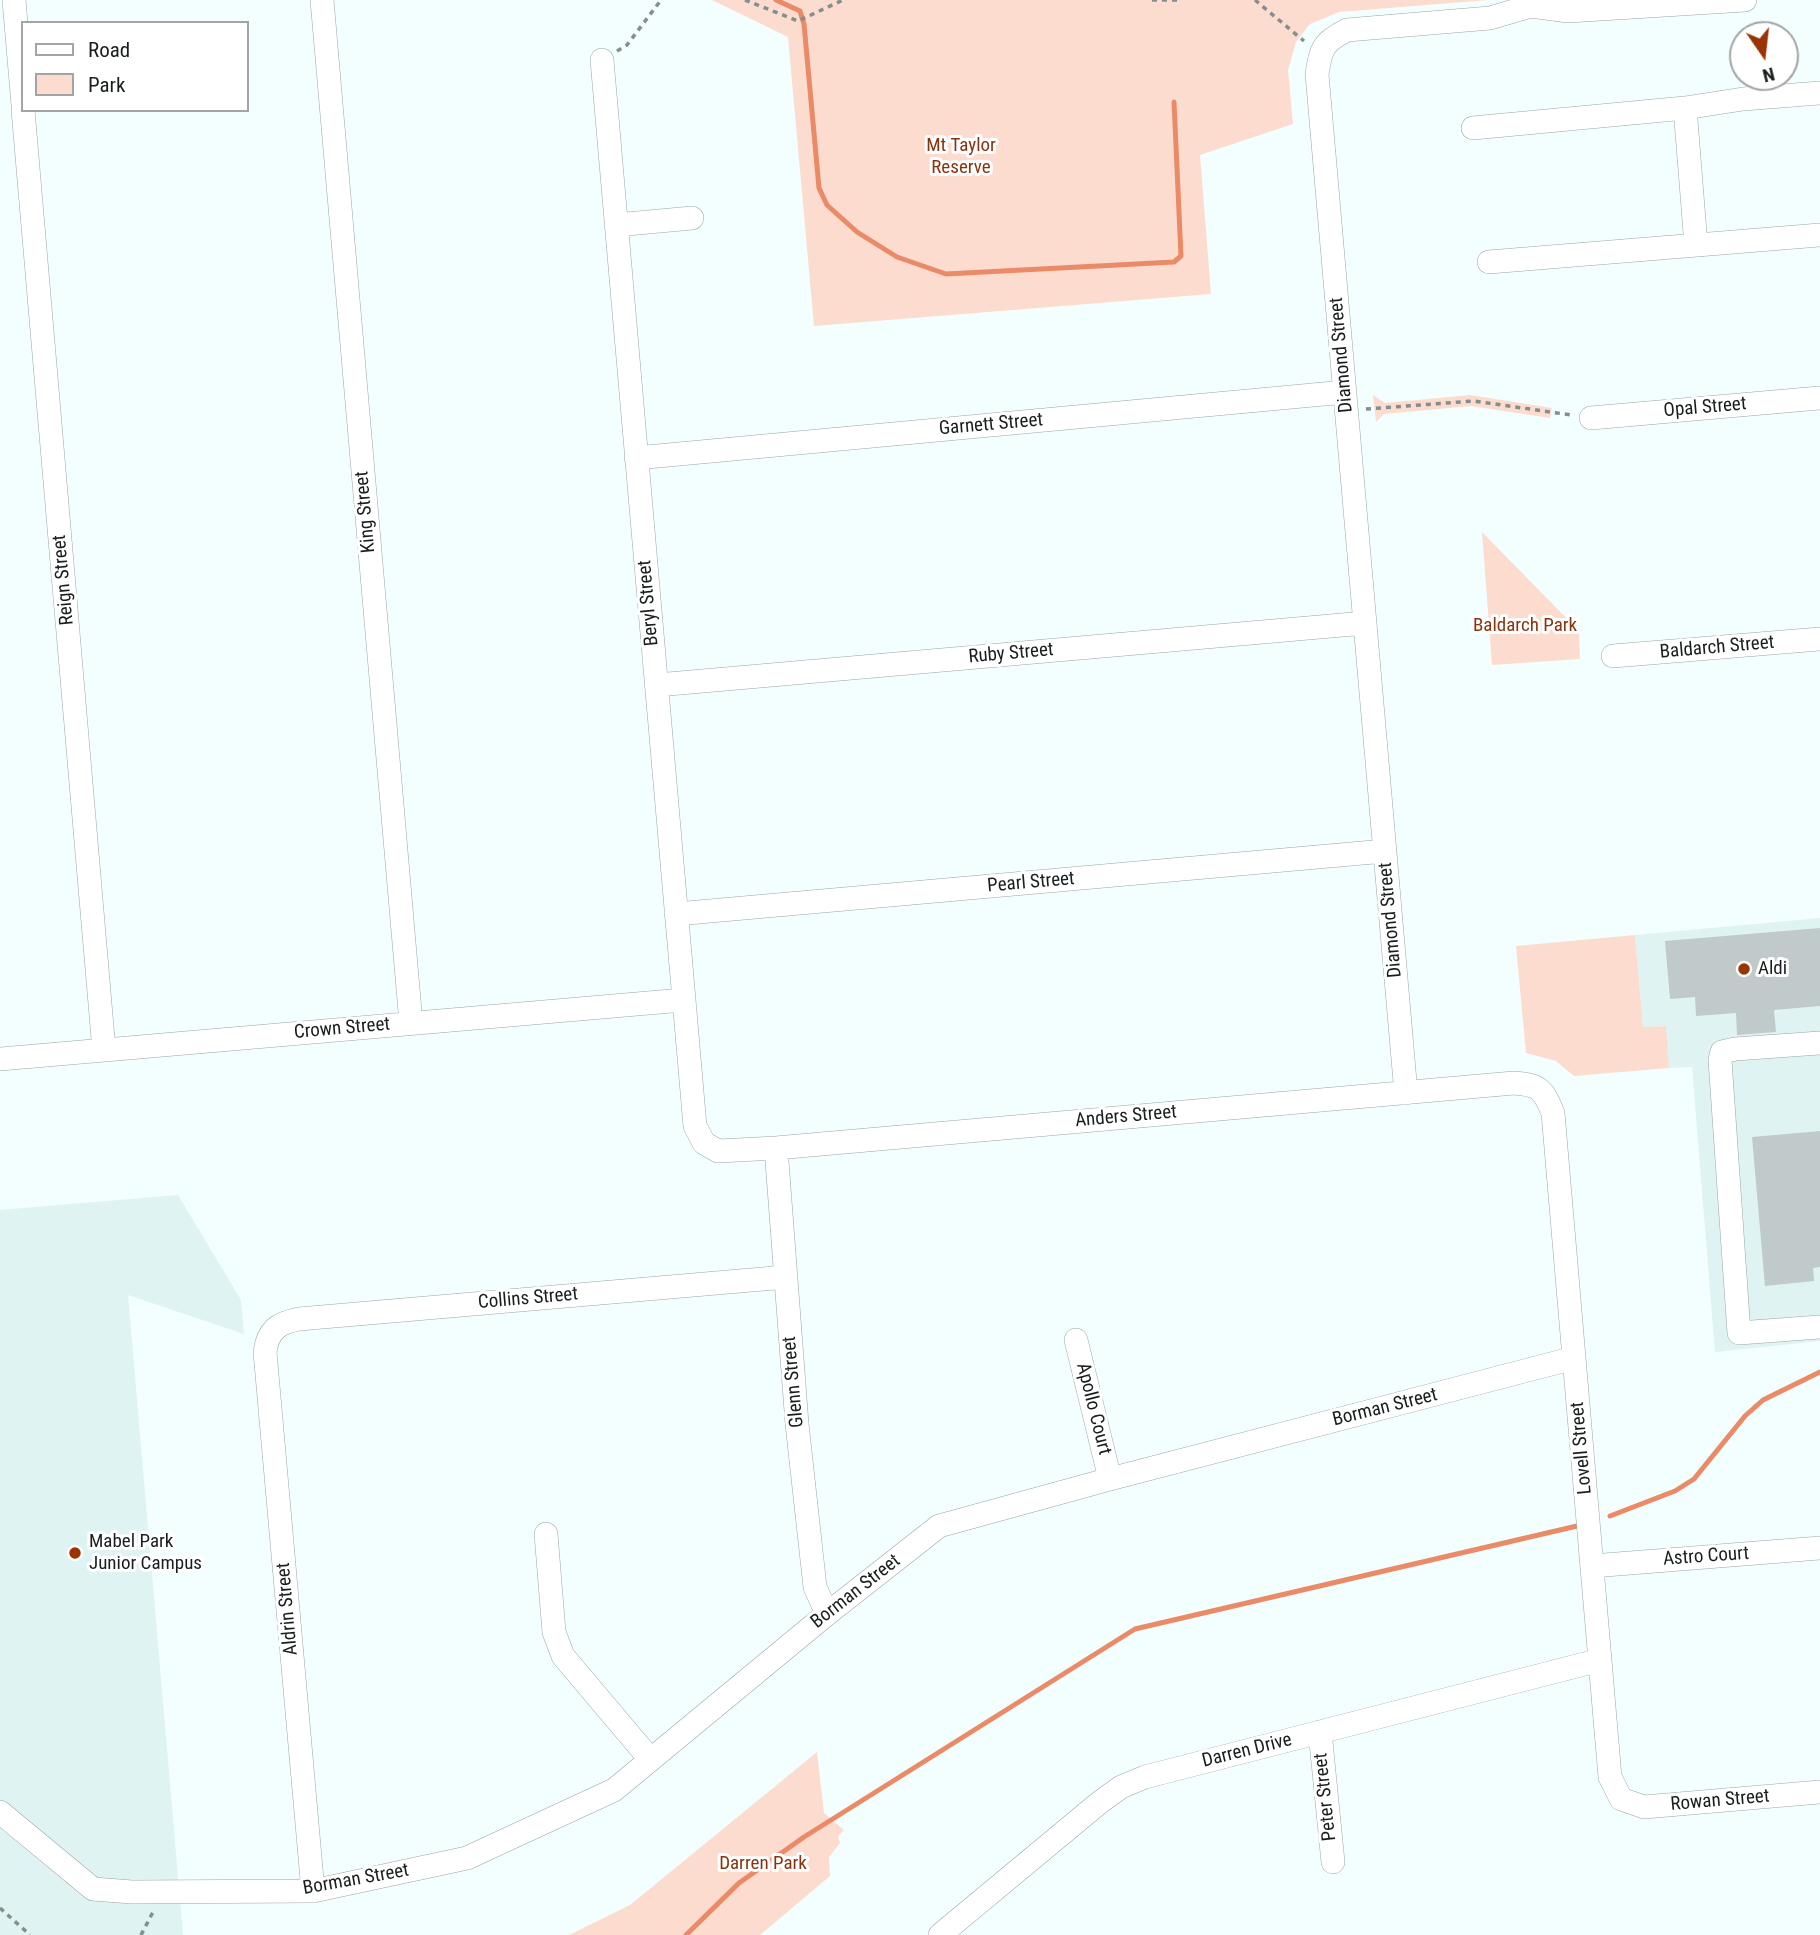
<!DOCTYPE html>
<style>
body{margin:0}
#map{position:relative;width:1820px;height:1935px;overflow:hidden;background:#f3fefe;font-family:"Roboto Condensed",sans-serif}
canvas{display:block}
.legend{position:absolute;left:21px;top:21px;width:228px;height:91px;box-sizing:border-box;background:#fff;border:2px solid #a3a5a5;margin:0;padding:9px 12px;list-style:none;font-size:21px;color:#191d1d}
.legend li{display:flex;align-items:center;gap:14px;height:35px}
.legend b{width:35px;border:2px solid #a3a5a5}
.north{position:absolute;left:1729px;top:21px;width:70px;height:70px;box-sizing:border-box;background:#fff;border:2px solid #a3a5a5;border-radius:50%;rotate:166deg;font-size:19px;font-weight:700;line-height:28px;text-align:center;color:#191d1d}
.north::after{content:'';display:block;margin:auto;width:24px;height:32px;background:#9a3502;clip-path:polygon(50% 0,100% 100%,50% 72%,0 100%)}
</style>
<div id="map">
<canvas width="1820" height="1935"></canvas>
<ul class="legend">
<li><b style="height:9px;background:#fff"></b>Road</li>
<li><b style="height:19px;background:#fddcd0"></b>Park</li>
</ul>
<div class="north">N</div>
</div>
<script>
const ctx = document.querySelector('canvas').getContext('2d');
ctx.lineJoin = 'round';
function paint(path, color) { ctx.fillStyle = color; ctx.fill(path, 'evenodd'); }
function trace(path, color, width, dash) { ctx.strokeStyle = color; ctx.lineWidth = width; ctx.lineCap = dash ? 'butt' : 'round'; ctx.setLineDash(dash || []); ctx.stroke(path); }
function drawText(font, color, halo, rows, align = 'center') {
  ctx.font = font + ' "Roboto Condensed",sans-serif'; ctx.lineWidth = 6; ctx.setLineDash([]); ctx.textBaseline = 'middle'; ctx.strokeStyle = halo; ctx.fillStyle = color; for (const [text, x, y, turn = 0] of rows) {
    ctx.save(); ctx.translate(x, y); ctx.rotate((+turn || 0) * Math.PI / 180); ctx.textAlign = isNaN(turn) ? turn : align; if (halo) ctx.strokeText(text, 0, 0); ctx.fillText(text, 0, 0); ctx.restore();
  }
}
paint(new Path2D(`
 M1820,918v423l-105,11 -23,-285 -23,1 -4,-42 -22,2 -8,-93z
 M178,1195l63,105 3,34 -116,-39 55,640h-183v-725z`), '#dff3f3');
paint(new Path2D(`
 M712,0h776l-149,12 -29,12 -14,18 -8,28 5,54 -93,31 11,139 -397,32 -26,-289z
 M1373,395l12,8 85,-8 82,13 -2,10 -79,-12 -87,8 -8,8z
 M1482,532l97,99 1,28 -88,6z
 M1635,935l8,92 23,-1 3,42 -95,8 -18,-15 -30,-8 -10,-107z
 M817,1752l7,61 20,17 -6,6 2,7 -11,14 1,19 -70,59h-191l61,-30z`), '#fddcd0');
trace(new Path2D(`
 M776,0l24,11 4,13 15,164 8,17 30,27 40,25 49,17 228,-12 7,-6 -7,-154
 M1610,1516l65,-25 19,-12 51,-63 18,-16 57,-28
 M686,1935l53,-52 65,-46 331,-208 442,-103`), '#ea8a67', 5);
paint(new Path2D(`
 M1820,928v78l-46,4 2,22 -39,3 -1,-22 -40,3 -1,-19 -25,2 -5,-58z
 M1820,1131v136l-7,1 1,13 -49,5 -13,-149z`), '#c0caca');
const minor = new Path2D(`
 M14,0l9,105
 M322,0l89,1023
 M602,60l93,1066 9,17 14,8 58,-3 738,-65c26,2 29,6 39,30l57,664 11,22 23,8 176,-15
 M1685,108l11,137
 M23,110l81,940
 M1473,128l212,-20 58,-9 77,-6
 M616,225l76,-7
 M1489,262l331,-27
 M1591,418l229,-20
 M636,458l709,-66
 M1613,656l207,-17
 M657,685l708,-62
 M676,914l709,-63
 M1820,1043l-85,6 -13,3 -2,8 19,273 81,-6
 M0,1059l683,-59
 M1406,1093l-89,-1019c4,-26 6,-32 30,-44l143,-12 41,-12 37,5 177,-11
 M776,1148l21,276 18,163 12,27
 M1076,1340l34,139
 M546,1534l8,98 9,24 87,103
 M1592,1566l228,-18
 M1320,1732l13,130
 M0,1812l93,77 39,3 181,-1 154,-33 147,-68 213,-176 112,-88 171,-47 464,-121
 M313,1891l-48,-539c3,-22 13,-29 34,-33l487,-42
 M940,1935l159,-132 22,-16 24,-10 455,-117`);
trace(minor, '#9ba5a6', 24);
trace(new Path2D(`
 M745,0l53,21 45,-21
 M1152,0h25
 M1255,0l49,41
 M617,51l10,-6 34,-45
 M1366,409l108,-8 97,14
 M0,1908l30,27
 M141,1935l12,-23`), '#858d8d', 3.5, [5, 5]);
trace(minor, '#fff', 23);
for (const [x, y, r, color] of [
 [1744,969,7,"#9a3502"],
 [75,1553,7,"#9a3502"]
]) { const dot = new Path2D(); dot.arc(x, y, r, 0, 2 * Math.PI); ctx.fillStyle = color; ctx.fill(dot); trace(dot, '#fff', 2.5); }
drawText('19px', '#89330e', '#fff', [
 ["Mt Taylor",961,146],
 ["Reserve",961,168],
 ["Baldarch Park",1525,626],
 ["Darren Park",763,1864]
]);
drawText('19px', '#191d1d', '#fff', [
 ["Diamond Street",1342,355,-95],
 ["Opal Street",1705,408,-5],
 ["Garnett Street",991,425,-5],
 ["King Street",366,512,-95],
 ["Reign Street",64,580,-95],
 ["Beryl Street",649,603,-95],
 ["Baldarch Street",1717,648,-5],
 ["Ruby Street",1011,654,-5],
 ["Pearl Street",1031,883,-5],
 ["Diamond Street",1391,920,-95],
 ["Crown Street",342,1029,-5],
 ["Anders Street",1126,1117,-5],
 ["Collins Street",528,1299,-5],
 ["Glenn Street",794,1382,-95],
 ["Borman Street",1385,1408,-14],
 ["Apollo Court",1093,1409,76],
 ["Lovell Street",1582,1448,-95],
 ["Astro Court",1706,1557,-4],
 ["Borman Street",856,1592,-38],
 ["Aldrin Street",288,1609,-95],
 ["Darren Drive",1247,1751,-14],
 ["Peter Street",1326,1797,-96],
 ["Rowan Street",1720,1801,-5],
 ["Borman Street",356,1880,-10]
]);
drawText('19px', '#191d1d', '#fff', [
 ["Aldi",1758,969],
 ["Mabel Park",89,1542],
 ["Junior Campus",89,1564]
], 'left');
</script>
